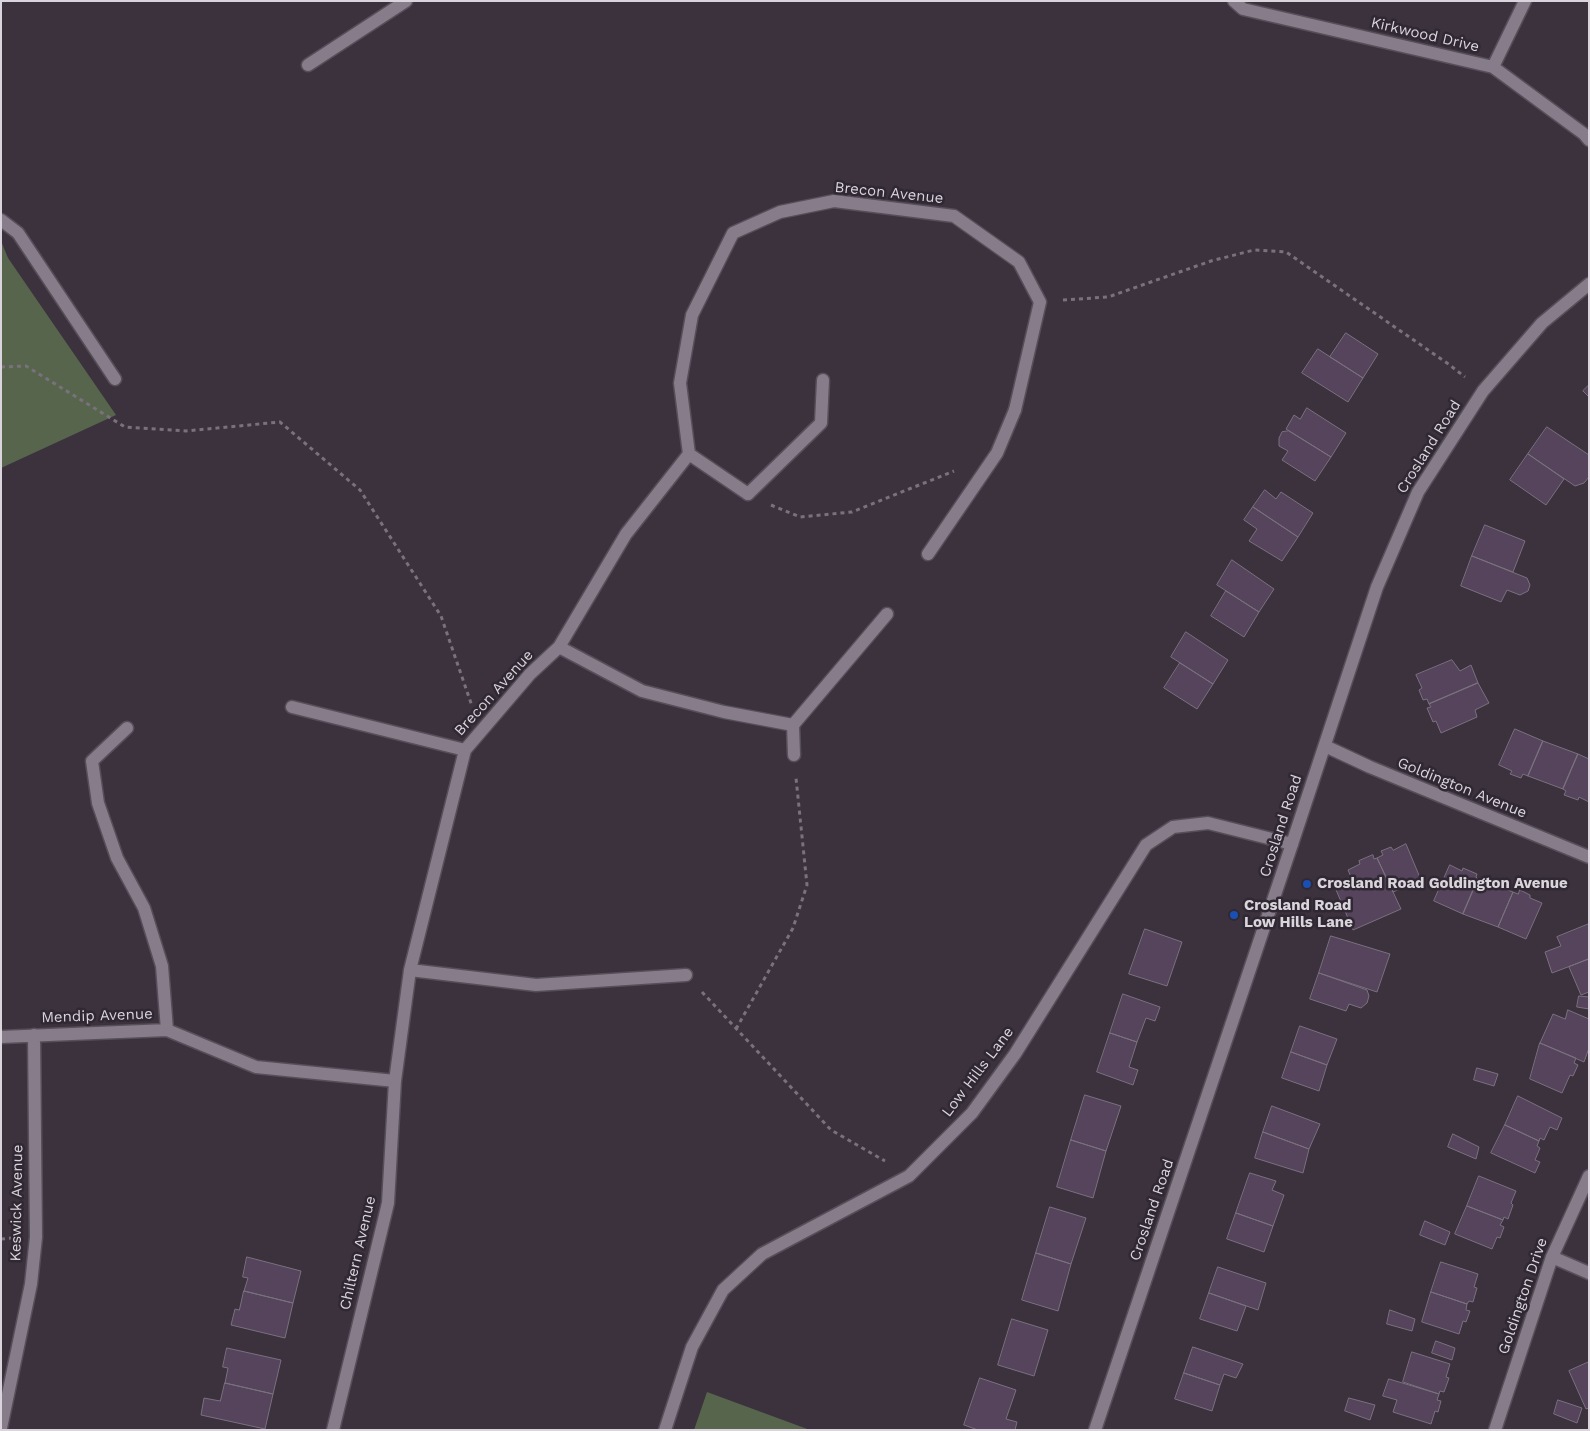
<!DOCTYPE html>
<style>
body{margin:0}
#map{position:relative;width:1590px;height:1431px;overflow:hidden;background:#3b323e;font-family:"Work Sans",sans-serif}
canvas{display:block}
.frame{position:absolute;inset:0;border:2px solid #dad5dd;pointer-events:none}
</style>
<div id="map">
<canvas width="1590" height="1431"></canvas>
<div class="frame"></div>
</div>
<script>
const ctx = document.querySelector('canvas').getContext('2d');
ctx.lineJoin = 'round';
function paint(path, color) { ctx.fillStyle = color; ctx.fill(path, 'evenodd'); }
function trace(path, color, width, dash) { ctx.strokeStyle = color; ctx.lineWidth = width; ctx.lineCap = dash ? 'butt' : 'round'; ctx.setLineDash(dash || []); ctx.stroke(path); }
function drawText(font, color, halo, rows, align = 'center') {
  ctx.font = font + ' "Work Sans",sans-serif'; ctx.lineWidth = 5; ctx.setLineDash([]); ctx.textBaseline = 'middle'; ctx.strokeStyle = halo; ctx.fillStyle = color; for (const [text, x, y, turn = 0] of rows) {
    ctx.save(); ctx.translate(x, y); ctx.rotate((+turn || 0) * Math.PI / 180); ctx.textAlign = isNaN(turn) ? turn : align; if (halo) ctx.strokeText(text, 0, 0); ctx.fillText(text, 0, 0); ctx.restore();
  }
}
paint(new Path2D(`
 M1,241l7,17 108,157 -115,53z
 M707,1392l103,38h-116z`), '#58654d');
const building = new Path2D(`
 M1346,333l32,21 -15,24 -33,-21z
 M1318,349l45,29 -15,24 -46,-29z
 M1589,385v12l-6,-6z
 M1307,408l39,25 -15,24 -45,-28 8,-14 6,4z
 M1547,427l42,28v22l-5,6 -9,3 -47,-32z
 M1289,431l42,26 -16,24 -33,-21 6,-9 -9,-5v-8l3,-6z
 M1528,454l36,25 -18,26 -36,-25z
 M1265,490l11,9 5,-7 32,21 -15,24 -45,-30z
 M1253,507l45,30 -16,24 -33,-20 8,-12 -13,-9z
 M1485,525l40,16 -12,31 -41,-16z
 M1472,556l55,22 3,7 -2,6 -8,4 -13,-5 -6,12 -40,-16z
 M1232,560l42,29 -15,23 -42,-27z
 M1226,591l33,21 -15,25 -33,-21z
 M1186,632l42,28 -15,24 -42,-27z
 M1452,660l8,11 11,-6 7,18 -49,21 -2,-5 -4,1 -4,-10 3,-2 -6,-13z
 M1180,663l33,21 -16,25 -33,-21z
 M1478,683l11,20 -14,7 2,7 -36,16 -5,-12 -3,1 -6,-14 4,-1 -2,-3z
 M1515,729l28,12 -15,35 -5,-2 -2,4 -11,-4 2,-3 -13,-6z
 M1543,741l35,13 -15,35 -35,-13z
 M1578,754l11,5v43l-10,-5 -1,3 -14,-5 2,-4 -3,-2z
 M1406,844l15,36 -28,12 -16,-34 6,-3 -2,-4 10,-4 2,3z
 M1373,855l1,4 3,-1 24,51 -48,21 -19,-45 17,-8 -3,-7 12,-6 -1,-3z
 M1450,865l12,6 1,-3 14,6 -1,3 2,2 -15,35 -29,-13z
 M1478,879l35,13 -15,35 -35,-13z
 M1520,890l10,5v3l12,5 -16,36 -28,-12 15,-35 5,2z
 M1589,924v35l-37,14 -7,-21 16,-6 -4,-9z
 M1145,929l37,13 -15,44 -38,-12z
 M1331,936l59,18 -13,38 -58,-19z
 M1589,959v33l-8,3 -12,-28z
 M1319,973l48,17 2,6 -2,7 -6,5 -12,-4 -3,7 -36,-12z
 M1123,994l37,13 -5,14 -9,-3 -9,24 -27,-9z
 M1579,996l10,1v12l-12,-2z
 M1568,1010l21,9v29l-5,14 -44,-19 13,-29 12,5z
 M1300,1026l37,13 -10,26 -36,-13z
 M1110,1033l27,9 -8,25 9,3 -5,15 -36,-13z
 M1540,1043l36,15 -2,5 4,2 -5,11 -3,-1 -8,18 -32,-14z
 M1291,1052l36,13 -8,26 -37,-13z
 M1477,1068l21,6 -4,12 -20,-6z
 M1085,1095l36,11 -15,45 -35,-11z
 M1518,1096l44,22 -5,12 -7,-3 -6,13 -4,-2 -1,3 -34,-16z
 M1272,1106l48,18 -11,25 -46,-17z
 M1505,1125l34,16 -2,5 3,2 -5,12 5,2 -5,11 -44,-20z
 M1263,1132l46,17 -6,24 -48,-15z
 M1453,1134l26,13 -3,12 -28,-12z
 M1071,1140l35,11 -13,47 -36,-11z
 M1250,1173l26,8 -4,9 12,5 -11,31 -37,-13z
 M1479,1176l37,15 -5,12 2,2 -5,14 -4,-2 -1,3 -36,-14z
 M1467,1206l36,14 -3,5 4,2 -4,11 -3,-1 -5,12 -37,-15z
 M1050,1207l36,11 -15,46 -35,-11z
 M1236,1213l37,13 -9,26 -37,-13z
 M1425,1221l25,11 -5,13 -25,-10z
 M1036,1253l35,11 -13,47 -36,-11z
 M247,1257l54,14 -8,32 -49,-12 4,-13 -5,-1z
 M1441,1262l37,12 -4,13 3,1 -4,14 -4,-1 -2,3 -36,-12z
 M1218,1267l48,16 -8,27 -49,-17z
 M244,1291l49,12 -8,35 -54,-13 4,-16 4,1z
 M1431,1292l36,12 -1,6 4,1 -4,11 -3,-1 -4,13 -37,-12z
 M1209,1293l37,13 -9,25 -37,-12z
 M1390,1310l25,9 -3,12 -25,-7z
 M1012,1319l36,11 -14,46 -36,-11z
 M1436,1341l19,7 -3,12 -20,-7z
 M1193,1347l50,17 -7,14 -12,-4 -4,11 -36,-12z
 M227,1348l54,12 -8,34 -48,-11 3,-15 -5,-1z
 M1412,1352l38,12 -4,13 3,1 -5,14 -4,-1 -1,3 -36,-12z
 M1589,1362v46l-3,1 -17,-38z
 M1184,1373l36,12 -8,26 -37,-12z
 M980,1378l36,12 -10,29 11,3 -2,8h-37l-14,-5z
 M1389,1379l50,15 -2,6 4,1 -3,11 -3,-1 -4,13 -38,-12 4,-12 -14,-4z
 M225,1383l48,11 -8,35 -64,-14 3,-17 16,3z
 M1349,1398l26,7 -5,15 -25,-9z
 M1558,1400l24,8 -5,15 -23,-9z`);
paint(building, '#55445c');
trace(building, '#7a717e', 1);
const service = new Path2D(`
 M748,494l73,-71 2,-43
 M928,554l69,-101 18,-43
 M793,725l94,-111`);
const minor = new Path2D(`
 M1234,1l9,8 250,58 91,67 5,6
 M308,65l98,-64
 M1493,67l32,-66
 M1,220l17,13 97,146
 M689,454l59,40
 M559,647l83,44 82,21 69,13 1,30
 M292,707l173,43
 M127,728l-35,33 6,42 19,55 27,50 18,58 5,64
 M1325,746l45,21 219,90
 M410,970l126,15 150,-10
 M1,1037l166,-7 89,37 139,14
 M1552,1257l37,16
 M1,1428l30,-144 5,-47 -2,-202
 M333,1430l55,-227 7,-122 15,-111 55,-220 65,-76 29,-27 67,-113 63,-80 -9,-71 12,-68 41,-82 47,-21 54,-11 120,15 65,46 21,40 -25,108
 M665,1430l27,-83 31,-57 39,-36 147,-78 63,-63 43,-59 131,-209 27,-18 35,-4 84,21
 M1495,1430l57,-173 37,-81`);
const tertiary = new Path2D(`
 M1095,1430l197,-586 85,-257 41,-95 65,-101 59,-68 47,-39`);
trace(service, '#564e59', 15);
trace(minor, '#564e59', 15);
trace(tertiary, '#564e59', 15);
trace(new Path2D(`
 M1063,300l45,-3 103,-36 43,-11 32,2 161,111 18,14
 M1,367l25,-1 99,61 61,4 94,-9 80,68 81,126 31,90
 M771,505l29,12 52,-5 102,-41
 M702,992l129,138 54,31
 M736,1029l57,-101 14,-43 -11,-107
 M1,1239l12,-1`), '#79717c', 3, [4, 4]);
trace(service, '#867c8a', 12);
trace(minor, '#867c8a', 12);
trace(tertiary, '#867c8a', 12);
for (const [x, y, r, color] of [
 [1307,884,5,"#1a4fb4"],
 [1234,915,5,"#1a4fb4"]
]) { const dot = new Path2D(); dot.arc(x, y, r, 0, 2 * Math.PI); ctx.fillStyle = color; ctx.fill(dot); trace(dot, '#302833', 2); }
drawText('15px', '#dad5dd', '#302833', [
 ["Kirkwood Drive",1425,35,13],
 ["Brecon Avenue",889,193,6],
 ["Crosland Road",1429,447,-58],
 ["Brecon Avenue",494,693,-48],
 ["Goldington Avenue",1462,788,22],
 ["Crosland Road",1281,826,-72],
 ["Mendip Avenue",97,1016,-2],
 ["Low Hills Lane",978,1072,-53],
 ["Keswick Avenue",17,1203,-89],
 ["Crosland Road",1152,1210,-71],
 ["Chiltern Avenue",358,1253,-77],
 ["Goldington Drive",1523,1296,-71]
]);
drawText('bold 15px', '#dad5dd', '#302833', [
 ["Crosland Road Goldington Avenue",1317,884],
 ["Crosland Road",1244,906],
 ["Low Hills Lane",1244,923]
], 'left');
</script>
